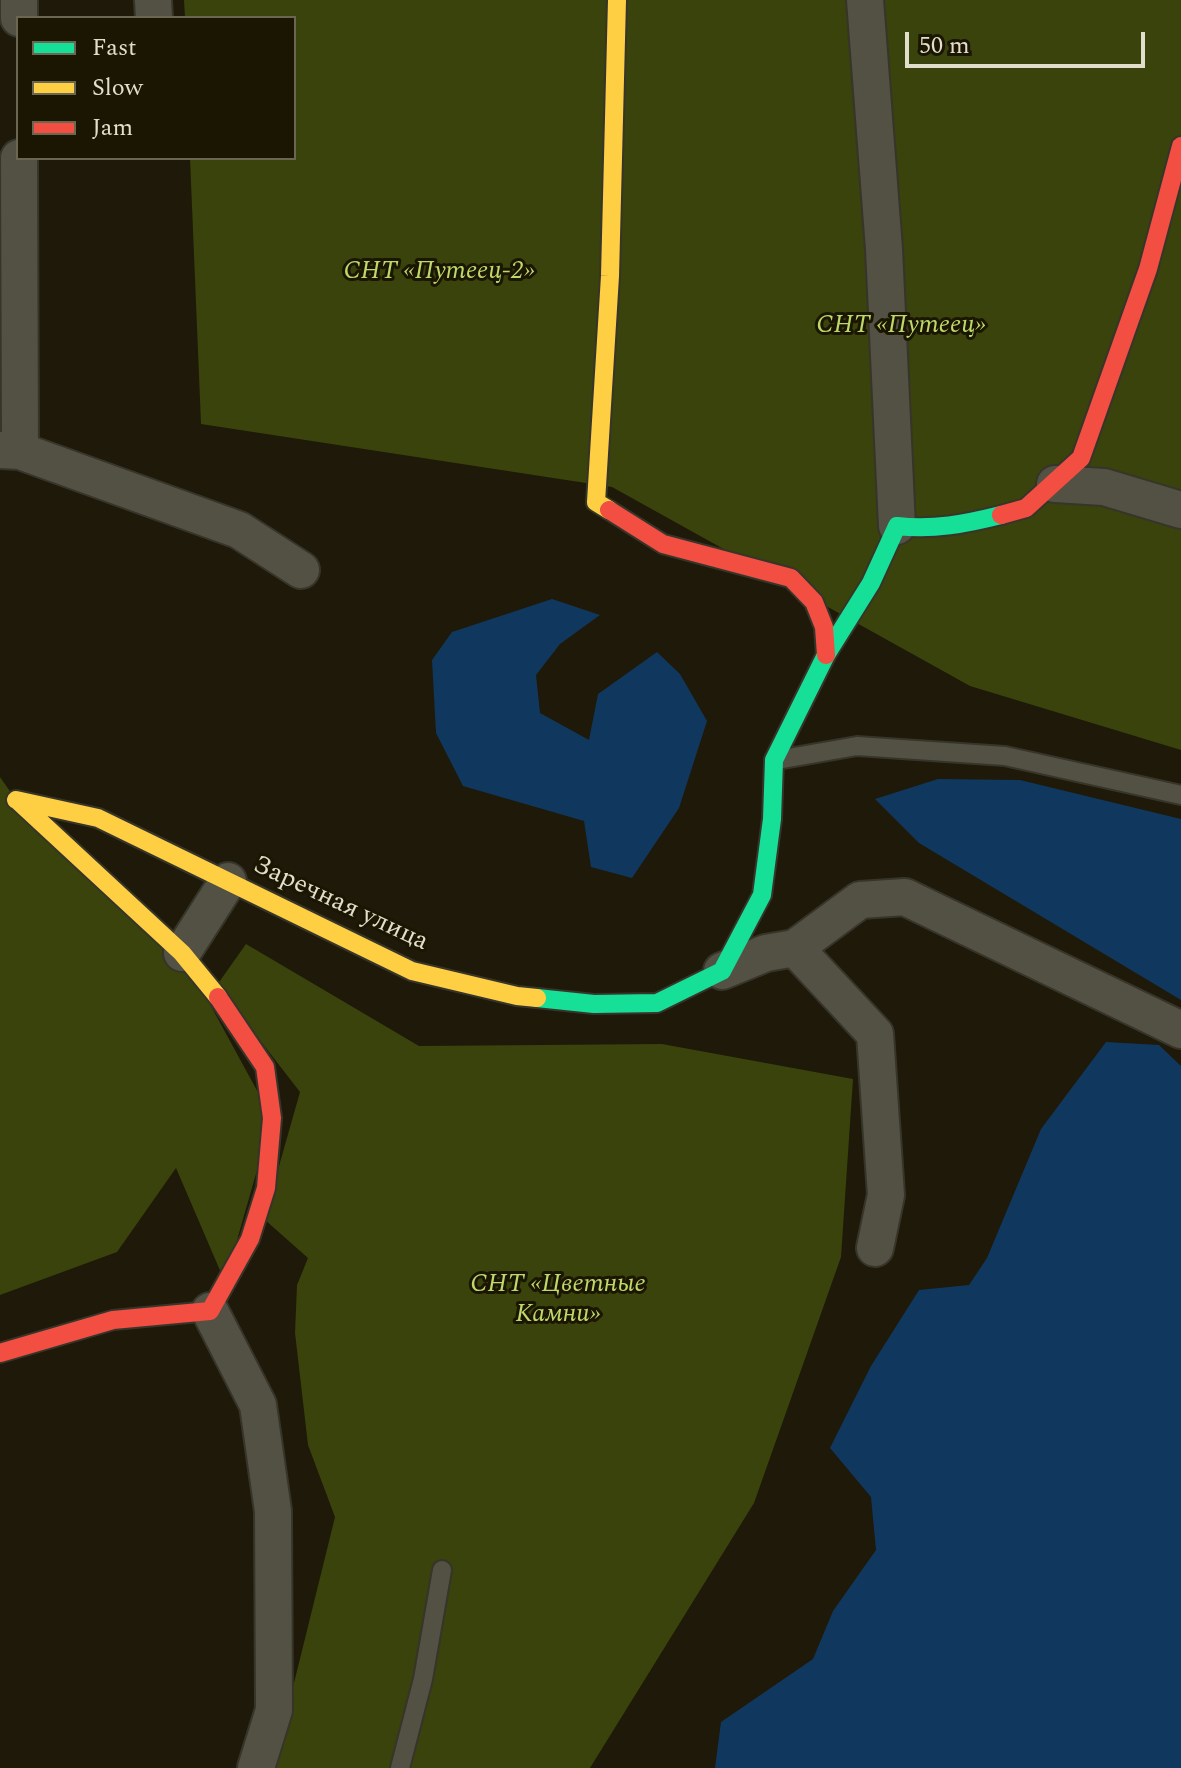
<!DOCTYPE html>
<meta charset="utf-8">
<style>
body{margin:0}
#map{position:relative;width:1181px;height:1768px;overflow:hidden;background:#1e1908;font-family:Spectral,serif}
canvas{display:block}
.legend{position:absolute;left:16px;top:16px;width:280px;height:144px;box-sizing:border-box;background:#1b1601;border:2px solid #6b6652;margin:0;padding:10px 14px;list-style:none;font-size:24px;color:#e2decc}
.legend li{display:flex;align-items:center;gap:16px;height:40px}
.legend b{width:40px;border:2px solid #6b6652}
.scale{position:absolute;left:905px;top:32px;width:240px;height:36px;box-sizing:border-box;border:4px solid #e2decc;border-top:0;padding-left:10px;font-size:24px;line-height:28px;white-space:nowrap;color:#e2decc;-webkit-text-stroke:6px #1b1601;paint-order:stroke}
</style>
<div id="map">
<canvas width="1181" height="1768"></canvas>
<ul class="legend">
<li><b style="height:10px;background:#16e098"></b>Fast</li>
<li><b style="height:10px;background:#ffcf43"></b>Slow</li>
<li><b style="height:10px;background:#f24e42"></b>Jam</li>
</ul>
<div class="scale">50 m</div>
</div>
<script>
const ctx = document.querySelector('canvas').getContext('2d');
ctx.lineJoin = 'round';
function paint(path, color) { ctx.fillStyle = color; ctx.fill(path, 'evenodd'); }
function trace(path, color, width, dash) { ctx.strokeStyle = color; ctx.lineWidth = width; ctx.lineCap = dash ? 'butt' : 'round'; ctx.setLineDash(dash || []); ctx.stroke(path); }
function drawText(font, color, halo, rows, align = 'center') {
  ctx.font = font + ' Spectral,serif'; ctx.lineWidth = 6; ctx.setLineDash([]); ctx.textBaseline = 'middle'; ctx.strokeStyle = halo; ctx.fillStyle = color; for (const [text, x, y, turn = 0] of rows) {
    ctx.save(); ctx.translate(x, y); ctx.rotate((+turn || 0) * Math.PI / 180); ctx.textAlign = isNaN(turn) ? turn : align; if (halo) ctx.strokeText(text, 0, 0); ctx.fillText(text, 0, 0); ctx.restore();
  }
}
paint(new Path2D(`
 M184,0h997v750l-211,-64 -358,-199 -411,-63 -11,-266h104v-140h-109z
 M0,777l16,23 166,153 90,165 -47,164 -49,-114 -59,84 -117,43z
 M246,944l173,102 243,-2 191,35 -12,178 -87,246 -164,265h-317l62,-251 -27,-72 -13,-112 2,-48 11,-27 -44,-39 36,-127 -83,-107z`), '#3a430b');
paint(new Path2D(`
 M552,599l48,16 -40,29 -24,31 4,38 49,27 9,-46 59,-42 23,22 27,47 -28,87 -47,70 -41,-11 -7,-46 -121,-35 -27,-53 -4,-73 20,-28z
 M938,779l82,1 161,39v181l-262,-157 -44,-44z
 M1106,1042l53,3 22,21v702h-466l6,-46 92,-63 20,-48 43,-61 -5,-53 -41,-49 41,-82 48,-76 50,-5 18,-27 54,-129z`), '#10385e');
const lane = new Path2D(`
 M777,760l80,-14 148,10 176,39
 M400,1768l23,-89 19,-109`);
const street = new Path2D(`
 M19,0v18
 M153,0l1,18
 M865,0l19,249 13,277
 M19,158l1,293
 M0,450l20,1 219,79 62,40
 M1055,484l49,3 77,23
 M795,948l65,-48 45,-3 276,133
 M182,953l46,-72
 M722,971l44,-18 29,-5 80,86 11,161 -11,53
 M210,1311l48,94 15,106 1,199 -18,58`);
const fast = new Path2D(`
 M537,998l57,6 63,-1 65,-32 40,-76 10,-76 2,-59 52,-105 45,-72 26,-57c37,4 68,-2 104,-11`);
const slow = new Path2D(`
 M609,510l-13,-8 14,-226 7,-276
 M16,800l82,18 314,153 105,25 20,2
 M18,801l164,152 36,44`);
const jam = new Path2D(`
 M609,510l54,34 128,34 23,24 10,25 2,28
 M1001,515l25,-7 55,-50 67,-189 33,-123
 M0,1353l113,-33 97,-9 40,-72 16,-51 6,-70 -7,-51 -47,-70`);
trace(lane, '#37352a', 22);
trace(street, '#37352a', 40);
trace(fast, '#37352a', 22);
trace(slow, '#37352a', 22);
trace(jam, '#37352a', 22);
trace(lane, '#535144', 18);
trace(street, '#535144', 36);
trace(fast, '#16e098', 18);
trace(slow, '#ffcf43', 18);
trace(jam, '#f24e42', 18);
drawText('italic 26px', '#bed869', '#1b1601', [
 ["СНТ «Путеец-2»",439,273],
 ["СНТ «Путеец»",901,327],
 ["СНТ «Цветные",558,1286],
 ["Камни»",558,1316]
]);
drawText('26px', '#e2decc', '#1b1601', [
 ["Заречная улица",340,905,25]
]);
</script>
